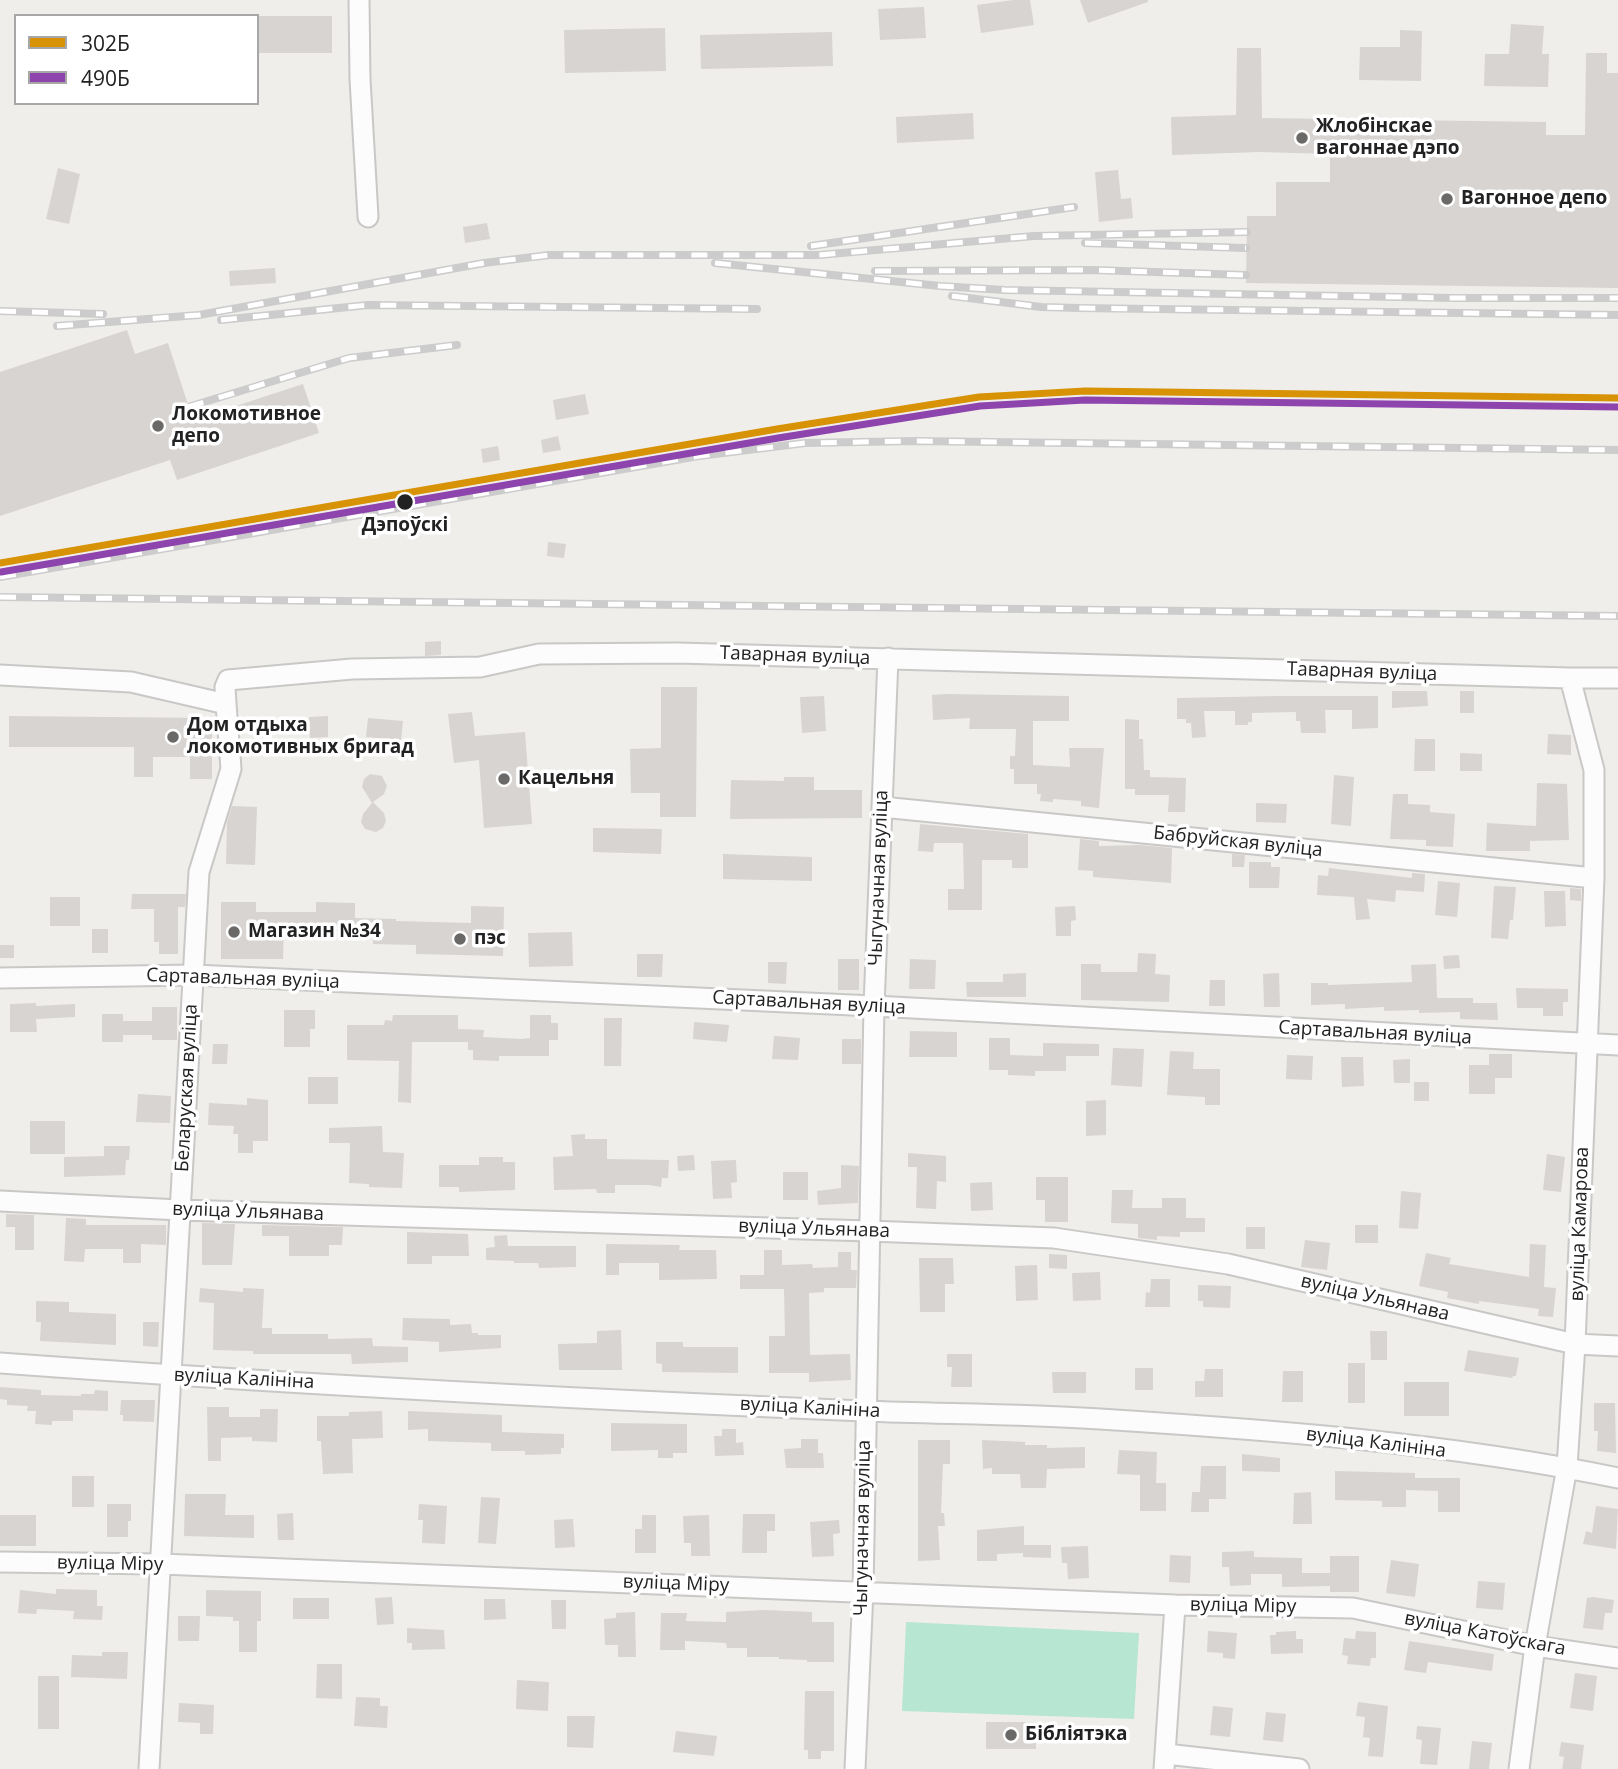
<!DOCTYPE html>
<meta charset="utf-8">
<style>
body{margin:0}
#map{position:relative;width:1618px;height:1769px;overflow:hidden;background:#f0eeeb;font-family:"Open Sans",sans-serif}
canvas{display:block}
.legend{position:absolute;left:14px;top:14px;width:245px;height:91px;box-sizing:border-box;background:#fff;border:2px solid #a7a7a7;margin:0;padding:9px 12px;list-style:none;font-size:21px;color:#222}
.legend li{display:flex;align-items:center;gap:14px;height:35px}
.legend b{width:35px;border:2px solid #a7a7a7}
</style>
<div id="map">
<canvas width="1618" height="1769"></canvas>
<ul class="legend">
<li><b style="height:9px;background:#d79205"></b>302Б</li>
<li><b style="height:9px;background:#8e44ad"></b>490Б</li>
</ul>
</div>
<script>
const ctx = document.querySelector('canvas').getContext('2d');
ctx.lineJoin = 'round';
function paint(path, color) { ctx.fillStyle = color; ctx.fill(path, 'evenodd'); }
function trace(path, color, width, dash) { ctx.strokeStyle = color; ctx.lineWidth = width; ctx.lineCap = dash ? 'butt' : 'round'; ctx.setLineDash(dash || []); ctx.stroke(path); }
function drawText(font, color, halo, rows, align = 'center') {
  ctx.font = font + ' "Open Sans",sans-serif'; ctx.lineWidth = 7; ctx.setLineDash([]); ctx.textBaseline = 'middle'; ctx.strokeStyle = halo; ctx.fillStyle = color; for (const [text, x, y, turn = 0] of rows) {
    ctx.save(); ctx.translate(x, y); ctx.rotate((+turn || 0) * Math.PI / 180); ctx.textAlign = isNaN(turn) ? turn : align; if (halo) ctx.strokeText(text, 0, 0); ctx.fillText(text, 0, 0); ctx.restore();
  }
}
paint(new Path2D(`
 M906,1622l233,11 -5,86 -232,-8z`), '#b7e6d2');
paint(new Path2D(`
 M1013,0h17l4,25 -53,8 -4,-28z
 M1080,0h68v2l-60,21z
 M924,7l2,31 -46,2 -2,-31z
 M257,16h75v37h-75z
 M1511,24l33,2 -2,28h7l-1,33 -64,-1 1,-32h24z
 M665,28l1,43 -101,2 -1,-43z
 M1400,30l22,1 -1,50 -62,-1 1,-33h40z
 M832,32l1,34 -132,3 -1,-34z
 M1237,48h24l1,70 284,4v13h39l1,-82h21v20h11v215l-372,-5 1,-67h29v-34h54v-28l-71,-2 -87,3 -1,-38 65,-2z
 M973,113l1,26 -77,4 -1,-26z
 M58,168l22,6 -11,50 -23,-5z
 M1118,170l3,29 10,-1 2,20 -34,4 -4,-50z
 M487,223l3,16 -25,4 -2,-16z
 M275,268l1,15 -46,3 -1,-15z
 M127,330l8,24 33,-11 25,77 110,-36 16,49 -142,47 -7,-20 -170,56v-144z
 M585,394l4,20 -33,6 -3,-20z
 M558,436l3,14 -18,3 -2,-13z
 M498,446l2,14 -17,3 -2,-14z
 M548,542l18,2 -2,14 -17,-2z
 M441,641v14l-16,1v-14z
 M661,687h36l-1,130h-36v-24h-29l-1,-44 31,-1z
 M1392,691h35l1,15 -36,2z
 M1460,691h14v22h-14z
 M947,694l122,2v25h-36v44l37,2 -1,-19h35l-5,60 -18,-2v-5l-28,-2v3l-13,-1 1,-7h-4v-10h-23v-15h-4v-13h5l1,-27h-47l1,-11 -37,2 -1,-25z
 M824,696l2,35 -24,2 -2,-36z
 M1277,696h101v32l-26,1v-19h-27l1,23h-25l-1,-12h-4v-9l-44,1v9h-4v3h-13v-14h-31l2,26 -14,1 -1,-15h-5v-4h-9v-21z
 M472,712l3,24 50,-4 7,92 -48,4 -5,-68 -25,3 -6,-49z
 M9,716l203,2v61h-22v-22h-37v20h-19v-30h-125z
 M328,716v21l-18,1 -1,-21z
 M368,718l35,3 -2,19 -35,-3z
 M1125,719l14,1v19h4l1,31h6v7l36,1 -1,34h-17l1,-17h-34v-6h-10z
 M1548,734l23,1v20l-24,-1z
 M1415,739h20v32h-21z
 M1460,753l22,1v17h-22z
 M370,774l12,2 5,10 -3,8 -11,8 11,11 2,8 -3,7 -7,4 -11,-3 -4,-7 2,-8 9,-11 -10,-16 2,-8z
 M1334,775l20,2 -3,49 -20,-2z
 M784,777h30v13h48v28l-132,1 1,-39 53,1z
 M1537,783l30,1 2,56 -39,1v10h-44l1,-28 49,3z
 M1393,794h15v10l22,1v7l25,2 -2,33 -27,-1v-6l-36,-1z
 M1256,803l31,1 -1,19 -30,-1z
 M232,806l25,1 -2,58 -29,-1 1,-42z
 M920,824l108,10v34h-16v-8h-30v50h-34v-21h16l-1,-46h-29l-1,9 -15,-1z
 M593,828l69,1 -1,25 -68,-2z
 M1080,839l19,2v5l40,-1 33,3 -1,35 -78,-6v-6l-15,-1z
 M723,854l89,3v24l-89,-2z
 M1232,854l13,1 -1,12h-12z
 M1249,862h22v5h9l-1,21h-30z
 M1329,868l83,10v-5l13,1 -1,18 -28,-2 -1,12 -28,-3 3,20 -14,1 -2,-23 -37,-2 1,-20 10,1z
 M1438,881l22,2 -3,34 -22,-2z
 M1494,886l22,1 -3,33h-3l-2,19 -17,-1z
 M1570,888l11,1v12l-11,-1z
 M1544,891h21l1,35 -21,1z
 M132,894h54l-1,13h-7v47h-19v-12h-5v-33h-23z
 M50,897h30v29h-30z
 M221,902h35v10h60v-10l39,1v15l41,1v2l75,2v-17l33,1 -1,49 -87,-2v-9l-43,-1v-13h-28v6h-15v-11h-34l-12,1 -1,32h-62z
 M1075,906l1,14 -5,1v15h-15l-1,-29z
 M92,929h16v24h-16z
 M572,932l1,34 -44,1 -1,-34z
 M0,945h14v13h-14z
 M1138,953l18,1 -1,20 15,1 -1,27 -88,-2v-36h20v8h36z
 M637,954h26l-1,23h-25z
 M1459,955l1,13 -16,1 -1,-13z
 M838,959h21v31h-21z
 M910,959l26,1 -1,29h-26z
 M768,962h19l-1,22 -18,-1z
 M1436,964l1,34h36v5h24l1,17 -38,-1v-7l-41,1v-3l-35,1v-4l-39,2v-5l-34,1v-22h17v2l84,-3 -1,-17z
 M1026,973v24h-59l-1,-15h37v-8z
 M1279,973l1,34h-16l-1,-33z
 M1210,980h15v26h-16z
 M1516,988l52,1v13h-5v14h-20v-8h-26z
 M36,1003v3l39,-2v13l-39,2 1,13h-27v-28z
 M152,1007h25v33h-25v-5h-29v7h-21v-28h21v7h29z
 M284,1010h31v19h-5v18h-26z
 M393,1015h65v14l26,1 -1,7 39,2 8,-1v-23h21v8h7v17h-9v16h-50v5l-26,-1v-10h-5v-8h-56l-1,61 -13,-1 1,-41 -52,-1v-35h37l1,-5 7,1z
 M604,1018h18l-1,48h-17z
 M694,1022l35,3 -2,17 -34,-3z
 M910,1031l47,1v25h-48z
 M774,1036l26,2 -2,22 -26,-1z
 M989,1038h21v17l33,1v-13l56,1v12h-33v15h-31v5l-27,-1v-5h-19z
 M842,1039h19v25h-19z
 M213,1044h15l-1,20h-15z
 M1113,1048l31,1 -2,38 -31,-2z
 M1170,1051l24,1 -1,17h27v36h-15v-8l-38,-2z
 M1489,1054h23v24h-17v16h-26v-29h20z
 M1287,1055l26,1 -1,24 -26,-1z
 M1341,1057h22l1,29 -22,1z
 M1410,1059v24h-16l-1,-23z
 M308,1077h30v27h-30z
 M1414,1082h15v19h-15z
 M138,1094l33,2 -1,27 -34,-1z
 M247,1098l21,2v41h-15v12h-15v-19h-5l1,-8 -26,-1 1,-22 38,2z
 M1106,1100v35l-20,1v-35z
 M30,1121h35v33h-35z
 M382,1126l1,26 21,1 -2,35 -33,-1v-3l-20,-1 1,-40h-21v-15z
 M585,1134v5h22v20l62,1 -1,18h-6l-1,9 -12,-2h-34v8h-18l-1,-4 -42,1 -1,-33 20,-1 -2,-21z
 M104,1146h26l-1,14h-3l-1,15 -61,2v-20l40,-1z
 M908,1153l38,3v26l-9,-1 -1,28 -20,-1 1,-41h-9z
 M1547,1154l18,3 -4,35 -18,-2z
 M694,1155l1,15 -17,1 -1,-15z
 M479,1157h24v5h12v28l-56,2v-5h-20v-22h40z
 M736,1160l1,22 -6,1 1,15 -19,1 -2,-38z
 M841,1165l18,1 -1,37 -40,2 -1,-14 24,-3z
 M783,1172h25v28h-25z
 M1036,1177h32v45h-23v-22h-9z
 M992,1182l1,28 -22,1 -1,-28z
 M1112,1190h21l-1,18h30v-10h24v20h19v14h-25v5l-23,-1v4l-19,-2v-14l-27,-1z
 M1401,1191l20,2 -3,36 -19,-1z
 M6,1214l28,1v35h-19v-23h-9z
 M66,1218l20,1v6h80v20l-25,-1v19h-18v-14h-38l-1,13 -20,-1z
 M202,1223l33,1 -3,41h-30z
 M262,1225l81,2 -1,18h-13v11h-40v-20h-27z
 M1355,1225h23v18h-23z
 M1246,1227h19v22h-19z
 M407,1232l61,2 1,22h-37v8h-25z
 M507,1235l1,11h68v21l-37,1 -1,-5h-24v-2l-28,-1v-12l9,-1 -1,-11z
 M1305,1240l25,3 -3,27 -26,-3z
 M606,1244l74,1 -1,5h37l1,29 -58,1v-17h-40v12h-13z
 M1530,1244l16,1 -2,42 12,1 -3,29 -15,-1 1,-7 -60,-8v3l-32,-6 1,-6 -29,-6 7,-33 25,5 -2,6 80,13z
 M764,1250h18v15l30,-1 1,4 25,-1v-15h13v18h6l-1,18h-32v4l-15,1 1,62 40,-1 1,26 -42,2v-9h-40v-37h16l-1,-47h-44v-14h24z
 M1049,1254l18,1v14l-18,-1z
 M919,1258h34l1,26h-9v28h-25z
 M1037,1265l1,35 -22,1 -1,-35z
 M1100,1272l1,28 -28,1 -1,-28z
 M1151,1279h19v28h-25l1,-15 4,1z
 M1198,1285l33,1 -1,22 -27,-1v-6h-5z
 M200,1288l43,4v-4l21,1 -2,39h10v6h56v5l44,-1 1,8 35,1v15l-56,2 -1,-10h-98v-3l-40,-1 1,-47 -15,-1z
 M36,1301l33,1v10l47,2v31l-76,-4 1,-19h-5z
 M403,1318l47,1v6l21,-1 1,9h6v2h23v13l-62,4v-10l-37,-2z
 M143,1322h16l-1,25 -15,-1z
 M621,1330l1,40h-63l-1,-26 39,-1v-12z
 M1370,1331h17v29h-16z
 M656,1342h27v5h55v26l-76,-1v-8l-6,-1z
 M1468,1350l51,8 -3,18h-3l-1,2 -48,-7z
 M947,1354h25v33h-21l1,-20h-5z
 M1348,1363h17v40h-17z
 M1135,1368h18v22h-18z
 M1205,1369h18v28h-28v-16h9z
 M1283,1371h20v31h-21z
 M1052,1372h34v21h-33z
 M1404,1382h45v34h-45z
 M0,1387l41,3v5l40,1v-2h13l1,-4 13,1v20l-35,-1v11h-21v4l-17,-1 1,-13h-9l1,-5 -21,-1v-5l-7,-1z
 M121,1400h34l-1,22 -31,-1v-6h-3z
 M1594,1403h21l1,50 -19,-2 1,-20h-4z
 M207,1407h22v10h31v-8h18l-1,33 -25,-1v-4l-31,1v23h-13z
 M382,1411l1,27 -31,1 1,34 -30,1 -2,-33h-4v-25h32v-4z
 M408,1411l94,4v17l62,2v14h-3v6l-36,1v-4h-34v-8l-63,-2v-12l-20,1z
 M611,1423l76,1v29h-14v5h-15v-8l-47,1z
 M722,1429h14v14l7,-1 1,13 -29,1 -1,-20h8z
 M801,1439h17v14h5l1,15h-38l-2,-19 17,-1z
 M918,1440h32v24h-7l-2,49h3l1,13h-7l2,34 -22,1z
 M982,1440l43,2v3h22v3l38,-1v21l-38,1 -1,19h-25l-1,-14h-28v-6l-9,1z
 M1119,1450l38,2 -1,31h10v28h-26v-36l-23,-1z
 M1242,1454l38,4v14l-38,-1z
 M1201,1466h25v33h-17v13h-18l1,-20h8z
 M1335,1471l80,2v5h45v34h-22v-21l-32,-1v17h-24v-6l-47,-1z
 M72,1476h22v31h-22z
 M1311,1492l1,32h-19l1,-31z
 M185,1494h41l-1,21h29v23l-70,-2z
 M481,1497l19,1 -4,46 -18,-1z
 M107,1504h24v17h-3v16h-21z
 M419,1504l28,2 -2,38 -23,-1 1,-23h-5z
 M1596,1506l22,3 -2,40 -33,-5 3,-13 6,2z
 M293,1513l1,27h-16l-1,-26z
 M743,1514h32v17h-8v22h-25z
 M0,1515h36v31h-36z
 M642,1515h14v38h-21v-24h7z
 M709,1515l1,41h-19v-13h-7l-1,-27z
 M573,1519l2,28 -20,1 -1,-28z
 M839,1520l1,13 -7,1 1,22 -22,1 -2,-35z
 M1024,1526v19h27v13l-28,-1v-4l-26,1v7h-20v-31z
 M1088,1546l1,32 -21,1 -1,-16h-5l-1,-16z
 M1254,1551v6l48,1v15h28v-17h29v36h-29v-6l-48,1v-13h-31v11l-21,1 -1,-19h-7v-15z
 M1170,1555l21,1 -1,27 -21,-1z
 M1391,1560l28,4 -4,33 -29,-4z
 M1478,1581l27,2 -2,27 -27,-2z
 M56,1589l41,1v16h6l-1,14 -29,-1 1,-8 -37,-2 -1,5 -18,-1 2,-23 36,4z
 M206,1590l55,1v30h-4v31h-18v-31h-6v-4l-27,-1z
 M392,1597l2,27 -17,1 -2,-27z
 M1593,1597l21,3 -2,13h-7l-2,17 -20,-2 4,-30z
 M293,1598h36v21h-36z
 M484,1599h21l1,20 -22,1z
 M551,1600h15v29h-14z
 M764,1610l48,2v10h22v40h-27v-2l-28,-1v-2h-32v-9h-20l-1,-5 -41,-2v9h-25l1,-37h26l-1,8 40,1v-10z
 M635,1612l1,45h-18v-12h-13l-1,-26 12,-1v-5z
 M178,1616h22l-1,25h-21z
 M407,1628l37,2 1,19 -33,1v-7h-5z
 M1208,1631l29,2 -2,26 -12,-1v-5l-16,-1z
 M1296,1631v8h7v14l-32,1 -1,-19h6v-3z
 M1356,1631l20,1v26h-5l-1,8 -23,-2 1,-8 -6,-1 2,-17 11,1z
 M1409,1641l85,13 -2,17 -64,-9 -2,11 -22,-3z
 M102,1652h26l-1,27 -56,-2 1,-22 30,1z
 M317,1664h25v35l-26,-1z
 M1575,1673l22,3 -4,35 -23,-3z
 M38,1676h21v53h-21z
 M517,1680l32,2 -1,29 -32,-2z
 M805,1691h29v60h-13v8h-13v-9h-4z
 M356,1697l24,1v8h8l-1,22 -33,-2z
 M1358,1702l30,4 -5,51 -15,-1 2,-18 -7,-1 2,-20 -9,-1z
 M179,1703l35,2 -1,29h-13v-11l-22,-1z
 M1213,1706l20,2 -3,29 -20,-2z
 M1266,1712l20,2 -3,28 -20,-2z
 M567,1716h28l-2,32 -26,-1z
 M986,1722h50v27h-50z
 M1417,1726l24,2 -4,37 -17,-1 2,-24 -6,-1z
 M676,1731l41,5 -3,20 -41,-4z
 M1472,1741l20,2 -3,26h-20z
 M1561,1742l23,3 -3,24h-19l2,-12 -5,-1z`), '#d7d4d2');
const minor = new Path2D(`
 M359,0l1,79 8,138
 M0,675l131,7 95,22 -1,-17 3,-7 124,-11 128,-2 59,-13 139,-1 892,25h48
 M882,807l712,71
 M0,978l194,-3 680,31 744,39
 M0,1201l180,9 689,21 185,7 174,26 347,80 43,2
 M0,1363c287,21 575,36 863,48 79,3 158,3 237,8 173,11 348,24 518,59
 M0,1562l161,2 1014,41 178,3 182,38 83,12
 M1166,1754l133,15
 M149,1769l50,-897 32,-103 -5,-65
 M855,1769l8,-178 11,-585 14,-348
 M1164,1769l11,-164
 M1519,1769l16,-123 32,-179 8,-123 19,-466v-108l-24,-92`);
trace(minor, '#c9c8c7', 23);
trace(minor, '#fdfcfc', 19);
const rail = new Path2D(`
 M1085,243l161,5
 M811,246l263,-39
 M715,263l225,23 65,4 449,8h164
 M875,271l218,-1 153,5
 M952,296l89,11 38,1 539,7
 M0,311l103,3
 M221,320l147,-15 389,4
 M57,326l142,-11 285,-52 65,-8h270l215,-19 213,-4
 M188,407l161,-49 108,-13
 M0,577l699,-121 106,-13 110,-2 703,9
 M0,597l1618,19`);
trace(rail, '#ccc', 8);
trace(rail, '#fff', 5, [16]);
trace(new Path2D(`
 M0,563l777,-134 202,-32 106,-6 533,7`), '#d79205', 7);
trace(new Path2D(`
 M1,572l777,-134 202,-32 105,-6 533,7`), '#8e44ad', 7);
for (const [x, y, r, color] of [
 [1302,138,7,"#6a6968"],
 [1447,199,7,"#6a6968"],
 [158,426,7,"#6a6968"],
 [405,502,9,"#222"],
 [173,737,7,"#6a6968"],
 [504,779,7,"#6a6968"],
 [234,932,7,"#6a6968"],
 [460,939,7,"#6a6968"],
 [1011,1735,7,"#6a6968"]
]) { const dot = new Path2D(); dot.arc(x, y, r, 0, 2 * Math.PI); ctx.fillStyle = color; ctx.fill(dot); trace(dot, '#fff', 2.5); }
drawText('bold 19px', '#222', '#fff', [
 ["Жлобінскае",1316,127],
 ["вагоннае дэпо",1316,149],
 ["Вагонное депо",1461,199],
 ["Локомотивное",172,415],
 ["депо",172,437],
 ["Дом отдыха",187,726],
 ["локомотивных бригад",187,748],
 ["Кацельня",518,779],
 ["Магазин №34",248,932],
 ["пэс",474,939],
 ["Бібліятэка",1025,1735]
], 'left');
drawText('bold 19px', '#222', '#fff', [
 ["Дэпоўскі",405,526]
]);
drawText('19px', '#222', '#fff', [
 ["Таварная вуліца",795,656,2],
 ["Таварная вуліца",1362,672,2],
 ["Бабруйская вуліца",1238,842,6],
 ["Чыгуначная вуліца",879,878,-88],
 ["Сартавальная вуліца",243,979,2],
 ["Сартавальная вуліца",809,1003,3],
 ["Сартавальная вуліца",1375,1033,3],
 ["Беларуская вуліца",187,1088,-87],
 ["вуліца Ульянава",248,1212,2],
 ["вуліца Камарова",1580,1224,-88],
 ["вуліца Ульянава",814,1229,2],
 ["вуліца Ульянава",1375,1298,13],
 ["вуліца Калініна",244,1379,3],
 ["вуліца Калініна",810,1408,3],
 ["вуліца Калініна",1376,1443,7],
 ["Чыгуначная вуліца",863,1528,-89],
 ["вуліца Міру",110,1564,1],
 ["вуліца Міру",676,1584,2],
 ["вуліца Міру",1243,1606,1],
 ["вуліца Катоўскага",1485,1634,11]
]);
</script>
